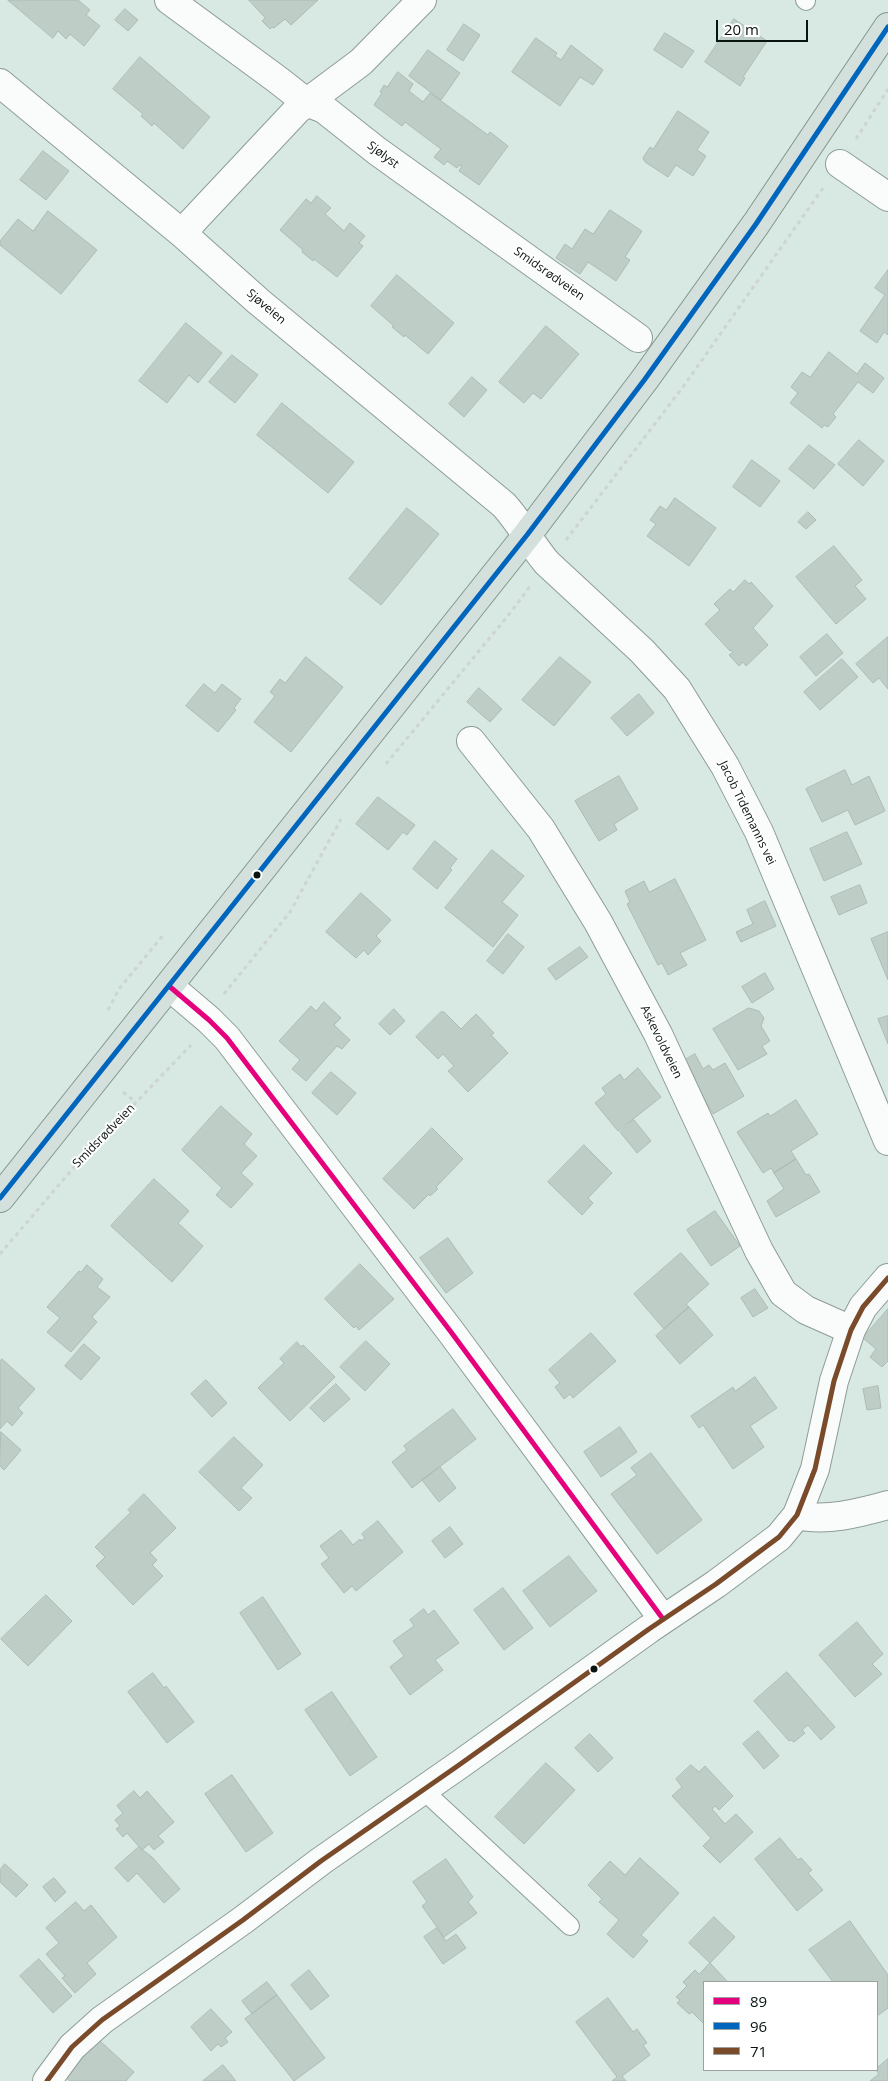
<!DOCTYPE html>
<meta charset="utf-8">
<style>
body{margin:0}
#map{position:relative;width:888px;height:2081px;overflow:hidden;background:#d7e9e2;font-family:"Open Sans",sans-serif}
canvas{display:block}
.legend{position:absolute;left:703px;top:1981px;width:175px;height:90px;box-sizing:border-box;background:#fff;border:1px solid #9da19f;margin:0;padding:6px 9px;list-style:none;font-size:15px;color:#091410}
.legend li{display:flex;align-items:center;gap:10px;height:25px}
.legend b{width:25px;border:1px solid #9da19f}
.scale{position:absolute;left:716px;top:20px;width:92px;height:22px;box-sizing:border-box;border:2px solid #091410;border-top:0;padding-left:6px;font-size:15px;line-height:18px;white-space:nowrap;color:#091410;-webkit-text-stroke:4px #fff;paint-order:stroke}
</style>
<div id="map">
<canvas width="888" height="2081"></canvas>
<ul class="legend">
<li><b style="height:6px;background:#e5007d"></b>89</li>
<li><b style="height:6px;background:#0065bd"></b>96</li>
<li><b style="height:6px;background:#7a4b2a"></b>71</li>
</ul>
<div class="scale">20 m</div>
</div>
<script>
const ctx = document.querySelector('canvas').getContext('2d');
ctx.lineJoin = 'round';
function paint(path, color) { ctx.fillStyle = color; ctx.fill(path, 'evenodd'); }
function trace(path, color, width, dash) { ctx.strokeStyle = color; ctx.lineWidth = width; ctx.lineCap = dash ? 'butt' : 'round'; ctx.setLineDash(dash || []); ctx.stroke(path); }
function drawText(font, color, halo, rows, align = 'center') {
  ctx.font = font + ' "Open Sans",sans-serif'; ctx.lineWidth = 4; ctx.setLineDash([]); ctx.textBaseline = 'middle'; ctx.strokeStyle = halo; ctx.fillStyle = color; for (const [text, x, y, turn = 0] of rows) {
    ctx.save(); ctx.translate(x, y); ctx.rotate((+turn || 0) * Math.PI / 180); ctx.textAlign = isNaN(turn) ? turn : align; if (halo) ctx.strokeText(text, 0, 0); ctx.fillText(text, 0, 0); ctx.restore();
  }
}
const building = new Path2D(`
 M8,0h70l12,10 -4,5 14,11 -16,20 -14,-12 -4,5 -8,-8 -5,7z
 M249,0h69l-27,25 -6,-6 -11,9 -2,-1 -2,2 -8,-8 3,-3z
 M125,9l13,11 -10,11 -13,-11z
 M734,19l33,22 -24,36 2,1 -5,8 -35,-24z
 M464,24l16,11 -17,26 -16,-11z
 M665,33l29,18 -12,17 -28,-18z
 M536,38l21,15 -2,3 6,4 10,-15 32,25 -10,15 -13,-8 -20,29 -48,-34z
 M428,50l32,23 -19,27 -32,-24z
 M140,57l70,60 -27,32 -29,-26 -2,3 -11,-10 2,-2 -30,-25z
 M398,72l15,12 -4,7 14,11 7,-9 58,42 2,-3 18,14 -29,39 -20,-14 3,-5 -3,-1 -2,3 -10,-7 -3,4 -10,-8 7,-8 -36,-27 -3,4 -28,-21 8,-12 -2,-1 4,-7 3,2z
 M678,111l31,21 -12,18 9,6 -13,20 -17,-11 -8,12 -23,-15 -2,-4 7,-11 3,2z
 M43,151l26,20 -23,29 -26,-20z
 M317,196l14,12 -6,6 19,17 6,-8 15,13 -6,7 4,3 -26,31 -23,-18 -1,2 -11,-9 1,-2 -23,-20 26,-31 5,4z
 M610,210l32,21 -17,26 5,3 -14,21 -28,-19 -8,12 -24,-16 9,-14 7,5 13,-20 8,5z
 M48,211l49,39 -36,44 -61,-49v-4l18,-22 15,12z
 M888,270v65l-4,-3 -7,11 -17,-12 25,-36 -10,-7z
 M397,275l57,48 -26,31 -23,-19 -1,2 -12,-10 2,-1 -23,-20z
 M186,323l36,30 -24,30 -9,-8 -22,28 -28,-22z
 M546,326l33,28 -38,45 -8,-6 -9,10 -25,-21z
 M829,352l28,22 8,-11 19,15 -11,15 -15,-11 -25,32 3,3 -8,10 -4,-2 -2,3 -32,-25 8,-10 -7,-6 11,-15 8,5z
 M232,355l26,20 -23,28 -26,-21z
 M472,377l15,13 -23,27 -15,-13z
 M282,403l72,59 -26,31 -71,-58z
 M859,440l25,21 -21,25 -25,-22z
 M809,445l26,20 -21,24 -25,-20z
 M752,460l28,21 -20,26 -27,-20z
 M675,498l41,30 -27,38 -42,-30 9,-12 -6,-4 10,-14 6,4z
 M407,508l32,26 -58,71 -32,-26z
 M808,512l8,8 -10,9 -8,-7z
 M834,546l28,34 -7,6 11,13 -30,25 -40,-47z
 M745,580l4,4 2,-2 22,24 -20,22 15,17 -22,21 -3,-4 -4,4 -10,-11 4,-3 -2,-2 -1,1 -25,-27 15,-14 -6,-6 16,-15 3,3z
 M827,634l16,19 -27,23 -16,-19z
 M888,637v52l-9,-11 -6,5 -17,-19z
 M306,657l37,30 -52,65 -37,-30 21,-26 -5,-4 10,-13 5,4z
 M560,657l31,25 -37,44 -32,-26z
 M842,659l16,18 -38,33 -16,-18z
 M204,684l11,9 7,-9 19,15 -7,9 2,2 -18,22 -32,-26z
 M479,688l23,21 -12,13 -23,-20z
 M639,694l15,19 -27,23 -16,-18z
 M845,770l7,15 17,-9 16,35 -30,14 -7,-15 -26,12 -16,-33z
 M619,776l19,33 -24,15 3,6 -18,11 -24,-40z
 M378,797l37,28 -8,10 -4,-3 -15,18 -32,-26z
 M847,832l15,32 -38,17 -14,-32z
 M435,841l22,18 -7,9 2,2 -15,19 -24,-20z
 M492,850l32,26 -22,26 16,13 -25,32 -48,-39z
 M675,879l31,61 -26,13 7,12 -19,10 -6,-12 -4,2 -31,-61 3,-2 -5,-11 19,-10 5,11z
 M860,885l7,18 -28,12 -8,-18z
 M361,893l30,27 -15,16 5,5 -13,14 -4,-5 -8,8 -30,-26z
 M765,901l11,25 -35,16 -5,-10 17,-8 -6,-14z
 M888,932v48l-17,-41z
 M508,934l16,13 -21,27 -16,-13z
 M580,947l8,10 -32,23 -8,-11z
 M765,973l9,16 -22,14 -10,-16z
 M324,1002l17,16 -7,7 16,15 -8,9 -5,-3 -31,35 -14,-12 8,-9 -21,-19 32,-35 5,5z
 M749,1008l10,3 5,7 -3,8 9,15 -8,5 5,8 -29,16 -25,-41z
 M394,1009l11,12 -15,14 -11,-11z
 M441,1012h3l17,17 15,-15 18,19 -3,2 17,18 -40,39 -20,-21 6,-5 -11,-12 -5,5 -22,-22z
 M888,1016v28l-10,-25z
 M695,1054l8,15 6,-4 4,5 12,-7 19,33 -31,18 -19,-33 2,-1 -11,-20z
 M638,1068l23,29 -43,34 -23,-28 11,-9 -4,-6 18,-14 4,6z
 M331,1072l25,21 -19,22 -25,-22z
 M796,1100l22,34 -27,17 5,8 -22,14 -3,-5 -8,5 -26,-41 31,-19 2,3z
 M221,1106l31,28 -8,10 13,12 -16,17 12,11 -22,24 -15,-13 6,-7 -40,-38z
 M634,1120l17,21 -14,12 -17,-21z
 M432,1128l31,31 -27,28 2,2 -8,7 -1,-2 -15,15 -31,-30z
 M584,1145l28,28 -24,25 5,5 -11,12 -34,-33z
 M796,1159l10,16 3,-1 11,18 -44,25 -9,-16 17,-12 -10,-16z
 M154,1179l35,32 -11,12 25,23 -31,36 -61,-56z
 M715,1211l25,35 -29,20 -24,-36z
 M448,1238l25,35 -27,20 -26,-35z
 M681,1253l28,31 -23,20 3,3 -25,22 -30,-35z
 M360,1264l34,35 -35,31 -3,-4 -2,2 -29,-29z
 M87,1265l16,14 -6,8 13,10 -18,20 5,5 -26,30 -24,-20 13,-14 -13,-11 32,-36 2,1z
 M755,1289l13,19 -15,9 -12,-19z
 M689,1307l24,28 -33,29 -24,-28z
 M888,1309v52l-6,6 -12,-10 6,-8 -13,-11z
 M591,1333l25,28 -43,37 -3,-4 -6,5 -9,-12 5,-4 -11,-13z
 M366,1341l24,23 -25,27 -25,-24z
 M297,1342l4,5 2,-2 32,32 -45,44 -32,-33 26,-25 -4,-4z
 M84,1344l16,14 -19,22 -16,-14z
 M2,1359l33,30 -17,19 5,5 -11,13 -5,-5 -7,8v-67z
 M755,1377l22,31 -27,18 14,21 -31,22 -30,-44 -4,3 -8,-12 42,-29 2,4z
 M206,1380l21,23 -15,14 -21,-23z
 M336,1384l14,15 -26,23 -14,-14z
 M878,1386l3,22 -14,2 -4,-21z
 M453,1409l23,30 -64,49 -20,-26 15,-12 -3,-4z
 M620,1427l17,25 -36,25 -17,-25z
 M1,1432l20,18 -17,20 -4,-4z
 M234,1437l29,28 -22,23 11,10 -13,13 -40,-39z
 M651,1453l51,67 -45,34 -46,-60 26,-19 -6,-7z
 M440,1467l16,21 -17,14 -17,-22z
 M144,1494l32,34 -26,25 7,7 -5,5 11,11 -30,29 -37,-39 9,-9 -10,-10 36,-35 -3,-2z
 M378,1521l25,31 -47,39 -4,-5 -8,7 -23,-29 8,-6 -9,-12 21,-16 12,15 7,-6 1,2 4,-3 -3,-4z
 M450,1527l13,17 -18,14 -13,-17z
 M569,1556l28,35 -47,36 -27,-36z
 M503,1588l30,40 -29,22 -30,-40z
 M46,1595l26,26 -44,45 -27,-27z
 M263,1597l38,57 -23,16 -38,-57z
 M424,1609l4,6 6,-5 25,33 -24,17 8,10 -33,25 -20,-28 14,-11 -11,-15 21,-15 -4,-6z
 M857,1622l26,32 -11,10 10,10 -27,23 -36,-42z
 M787,1672l48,55 -14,13 -13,-15 -6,5 3,3 -11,9 -3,-2 -2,1 -35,-40z
 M153,1673l11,15 2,-2 28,36 -27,21 -39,-51z
 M332,1692l45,65 -27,19 -45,-66z
 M758,1731l21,25 -15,13 -21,-25z
 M590,1734l23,24 -15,14 -23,-24z
 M546,1763l29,27 -51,54 -29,-27z
 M691,1765l8,7 6,-6 28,30 -14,14 -4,-4 -3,3 13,15 11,-10 17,18 -33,31 -17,-17 8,-8 -39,-42 10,-9 -6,-8z
 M232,1775l41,58 -27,19 -41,-58z
 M134,1791l6,7 7,-7 27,31 -16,14 6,6 -10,8 -5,-6 -7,6 -15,-17 -4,4 -7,-8 4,-3 -5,-6 8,-7 -6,-7z
 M780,1838l18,22 3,-2 11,12 -4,3 15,17 -26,21 -42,-52z
 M139,1847l13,10 28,32 -16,14 -27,-30 -9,9 -13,-14z
 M640,1858l39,35 -38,42 7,6 -15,17 -26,-24 12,-14 -20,-18 3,-3 -14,-14 22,-24 15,14z
 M446,1859l27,38 -5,5 9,11 -33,24 -22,-31 5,-4 -14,-20z
 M5,1864l23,21 -12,12 -16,-15v-12z
 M54,1878l12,14 -11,10 -12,-15z
 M76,1902l8,9 7,-6 26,32 -30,26 9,11 -21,19 -13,-15 3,-2 -19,-22 13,-11 -13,-15z
 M714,1917l21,20 -25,26 -21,-20z
 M850,1921l38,54v33l-11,8v-34h-44l-24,-32z
 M437,1928l9,13 10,-7 10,14 -23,16 -19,-27z
 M39,1959l33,37 -19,17 -33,-37z
 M710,1963l18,19h-24v42l-12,-12 -3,2 -12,-11 3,-3 -4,-3 11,-11 -4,-4 12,-12 4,4z
 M309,1970l20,26 -18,14 -20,-25z
 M267,1982l10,13 -25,19 -10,-13z
 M277,1995l48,63 -31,23 -49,-62z
 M608,1998l25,34 4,-3 10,14 -4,2 7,10 -28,21 4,5h-14l5,-4 -41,-55z
 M211,2009l21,23 -7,6 3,4 -7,5 -3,-3 -7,7 -20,-24z
 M99,2040l35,32 -8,9h-56l-5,-4z
 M888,2059v22h-18l9,-7 -3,-4 1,-2z
 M223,2065l13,16h-33z`);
paint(building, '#bfcdc7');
trace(building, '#adbbb5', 1);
const service = new Path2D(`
 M805,0l1,1
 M423,1790l147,136`);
const minor = new Path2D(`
 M169,0l109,80 28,22 18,7 53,42 261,187
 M0,83l184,152 74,66 246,204c17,19 27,39 43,58l95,88 35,38 48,77 34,66 129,309
 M840,164l48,33
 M184,235l8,-13 106,-113 63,-47 61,-62
 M471,741l70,88 57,93 60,112 101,217 24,42 23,17 45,20
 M169,986l40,34 18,18 224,294 212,287
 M797,1515c29,7 62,-2 91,-10
 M47,2081l25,-34 30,-27 141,-100 78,-59 138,-96 190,-136 67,-45 63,-47 18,-22 18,-46 19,-88 17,-51 12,-23 25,-29`);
const primary = new Path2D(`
 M0,1198l527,-663 118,-156 111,-155 132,-197`);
trace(service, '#8e9c97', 20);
trace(minor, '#8e9c97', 30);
trace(primary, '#7e978f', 30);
trace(new Path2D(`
 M856,139l32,-50
 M566,540l117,-153 140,-199
 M386,764l125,-152 19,-26
 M224,994l66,-82 51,-93
 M108,1010l11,-21 45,-55
 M123,1092l13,10
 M0,1254l75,-88 116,-121`), '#ced4d1', 3, [4, 4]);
trace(service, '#f9fcfb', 18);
trace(minor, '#f9fcfb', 28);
trace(primary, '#d4e0dc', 28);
trace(new Path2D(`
 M169,986l40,34 18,18 224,294 212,287`), '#e5007d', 5);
trace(new Path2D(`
 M0,1198l527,-663 118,-156 111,-155 132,-197`), '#0065bd', 5);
trace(new Path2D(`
 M47,2081l25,-34 30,-27 141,-100 78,-59 138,-96 190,-136 67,-45 63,-47 18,-22 18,-46 19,-88 17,-51 12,-23 25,-29`), '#7a4b2a', 5);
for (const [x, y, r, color] of [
 [257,875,4.5,"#091410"],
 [594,1669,4.5,"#091410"]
]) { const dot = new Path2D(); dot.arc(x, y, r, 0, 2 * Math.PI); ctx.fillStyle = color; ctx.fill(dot); trace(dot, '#fff', 2); }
drawText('12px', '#091410', '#fff', [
 ["Sjølyst",383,155,37],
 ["Smidsrødveien",549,274,35],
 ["Sjøveien",266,307,40],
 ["Jacob Tidemanns vei",747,813,64],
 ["Askevoldveien",661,1042,64],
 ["Smidsrødveien",104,1136,-46]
]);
</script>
